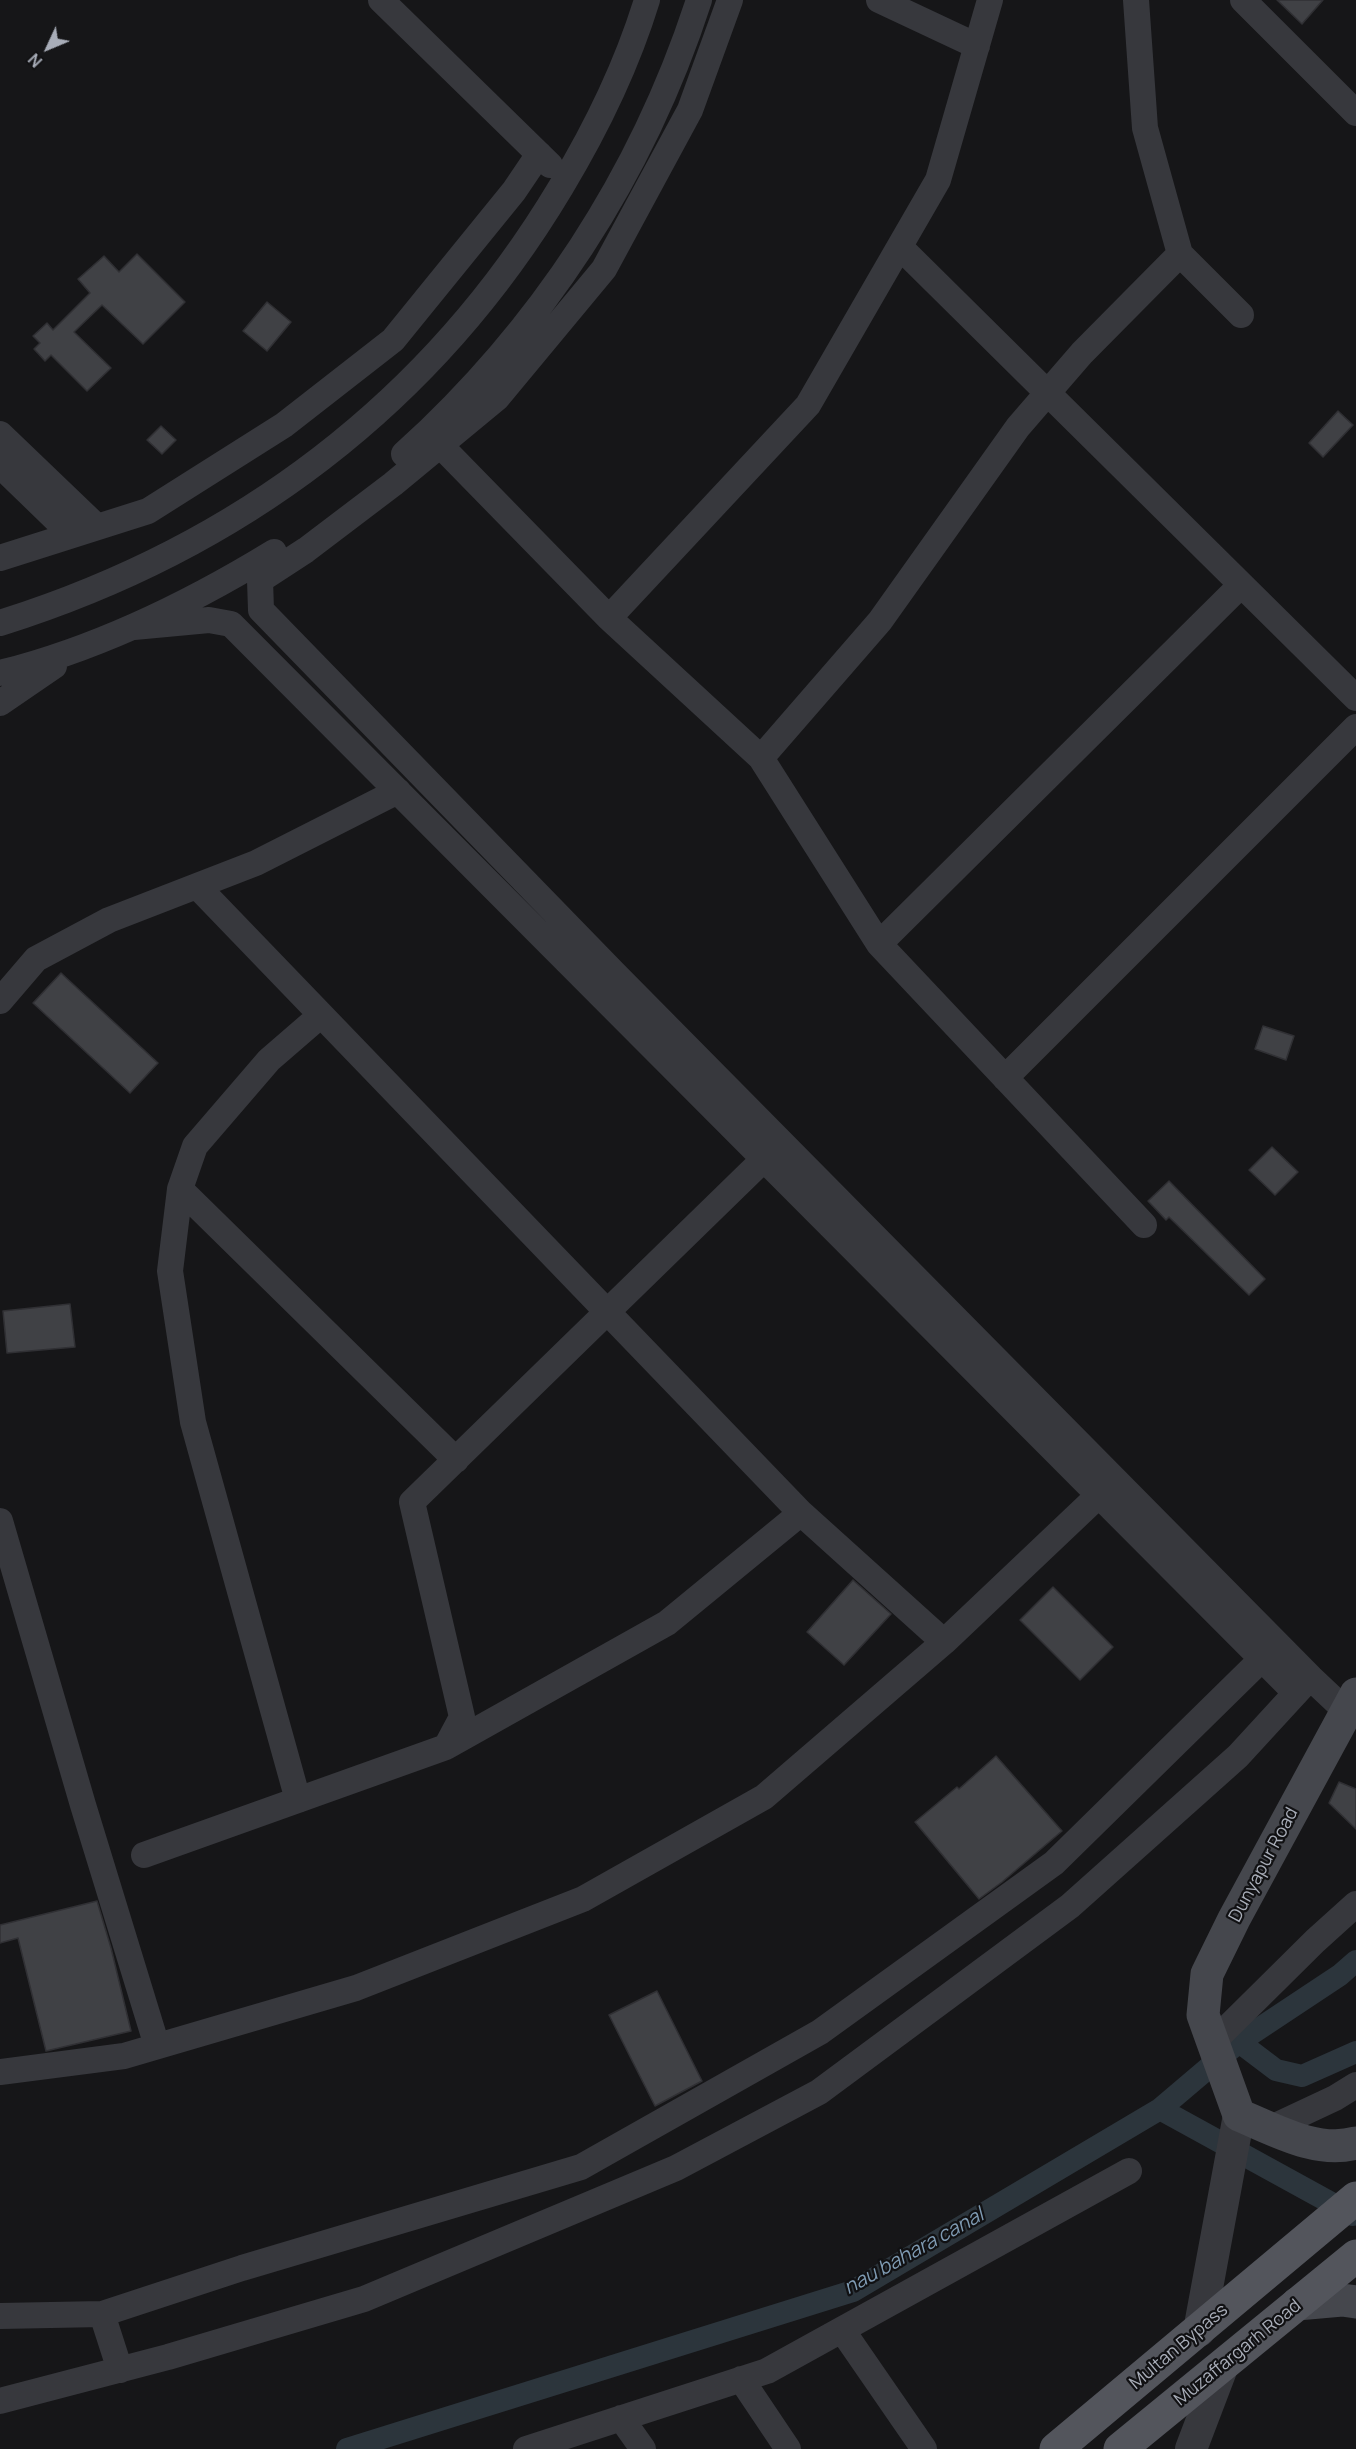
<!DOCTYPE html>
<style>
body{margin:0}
#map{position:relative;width:1356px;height:2449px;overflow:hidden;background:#161618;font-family:Manrope,sans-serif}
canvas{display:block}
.north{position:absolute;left:18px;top:18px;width:60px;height:60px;-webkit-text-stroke:4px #111113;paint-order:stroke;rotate:226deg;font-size:16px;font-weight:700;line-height:24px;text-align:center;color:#a8adb8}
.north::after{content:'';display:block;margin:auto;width:21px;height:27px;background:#a8adb8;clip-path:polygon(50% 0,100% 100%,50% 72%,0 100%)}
</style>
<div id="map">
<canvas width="1356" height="2449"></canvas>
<div class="north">N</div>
</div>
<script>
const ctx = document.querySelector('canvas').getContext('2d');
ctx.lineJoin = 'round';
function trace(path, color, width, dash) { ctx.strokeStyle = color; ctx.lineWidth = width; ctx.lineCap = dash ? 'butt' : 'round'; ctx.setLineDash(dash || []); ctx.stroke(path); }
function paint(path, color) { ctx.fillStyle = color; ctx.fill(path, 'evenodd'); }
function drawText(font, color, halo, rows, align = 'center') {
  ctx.font = font + ' Manrope,sans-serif'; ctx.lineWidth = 4.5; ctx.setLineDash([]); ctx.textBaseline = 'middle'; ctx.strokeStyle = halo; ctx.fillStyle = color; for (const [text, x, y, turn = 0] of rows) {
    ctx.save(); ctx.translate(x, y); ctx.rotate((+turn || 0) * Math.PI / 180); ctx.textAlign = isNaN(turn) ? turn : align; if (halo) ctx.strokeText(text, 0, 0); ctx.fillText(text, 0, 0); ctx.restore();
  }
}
trace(new Path2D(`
 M1239,2042l37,28 26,6 54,-24
 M1160,2109l193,106
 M347,2449l506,-158 307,-182 79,-67 101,-67 16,-14`), '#2c353c', 22);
const building = new Path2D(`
 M1277,0h46l-21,24z
 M137,254l48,48 -42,42 -41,-39 -28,27 37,36 -24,23 -36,-36 -6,6 -11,-12 6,-6 -7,-7 14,-13 6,7 37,-37 -12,-14 26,-23 15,16z
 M267,302l24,20 -24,29 -24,-20z
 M1338,411l15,14 -30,32 -14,-14z
 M161,426l15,14 -14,14 -15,-14z
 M61,973l97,90 -28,30 -97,-90z
 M1263,1026l31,10 -8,24 -31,-11z
 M1272,1147l26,25 -23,23 -26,-25z
 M1169,1181l96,98 -16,16 -80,-78 -3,3 -18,-19z
 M70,1304l5,43 -68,6 -4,-42z
 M853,1580l38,34 -47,51 -37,-33z
 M1053,1587l60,60 -33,33 -60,-60z
 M996,1756l66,75 -60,51 -23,17 -64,-77 42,-35 2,2z
 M1339,1782l17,7v40l-27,-26z
 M97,1901l14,47 20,83 -85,20 -28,-113 -18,5v-18z
 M657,1991l45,90 -47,25 -46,-91z`);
paint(building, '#404145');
trace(building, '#303034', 1.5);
trace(new Path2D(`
 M381,0l169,165
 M730,0l-40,110 -86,159 -107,129 -104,86 -87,66 -46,30 1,30 353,363 697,705 35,33
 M879,0l98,46
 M1136,0l9,128 35,126
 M1243,0l113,113
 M900,247l456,451
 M0,434l97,93
 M440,445l169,173 199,-213 130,-225 52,-180
 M404,454c137,-124 238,-278 295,-454
 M0,465l72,70
 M0,558l148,-47 136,-86 109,-85 121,-149 25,-37
 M609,618l152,140 118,186 265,281
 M0,623c239,-75 432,-220 561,-436 35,-58 66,-122 86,-187
 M134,627l75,-7 22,4 1065,1069
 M0,673c97,-24 189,-69 274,-121
 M0,703l54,-37
 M761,758l119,-137 138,-194 64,-74 98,-99 61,61
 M197,886l604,627
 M879,944l362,-359
 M0,1001l36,-42 73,-39 147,-57 142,-72
 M321,1015l-52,45 -74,86 -15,43 276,271
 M1005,1078l351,-351
 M180,1189l-10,82 23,151 105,378
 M0,1521l83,284 74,241
 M944,1642l155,-147
 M144,1855l302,-108 16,-30 -50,-215 352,-343
 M1212,2043l103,-102 41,-37
 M0,2072l124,-16 232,-68 227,-89 181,-102 180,-155 -143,-129 -134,110 -221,124
 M1271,2128l64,-30 21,-13
 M102,2314l18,56
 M0,2316l102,-2 140,-46 339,-101 239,-135 234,-169 219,-215
 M842,2330l82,119
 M741,2379l47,70
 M0,2401l168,-44 196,-58 312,-131 143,-76 251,-186 168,-150 68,-74
 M621,2418l22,31
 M526,2449l241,-78 362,-200`), '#37383d', 26);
trace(new Path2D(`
 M1199,2331l40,-216
 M1191,2449l32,-84`), '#37383d', 32);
trace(new Path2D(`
 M1356,1694l-122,225 -27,55 -4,41 36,100c36,15 78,39 117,28
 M1297,2304l45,-4 14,2`), '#45474d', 33);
trace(new Path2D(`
 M1056,2449l300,-251
 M1120,2449l236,-193`), '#53555c', 33);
drawText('18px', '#a8adb8', '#111113', [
 ["Dunyapur Road",1264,1865,-62],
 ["Multan Bypass",1179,2347,-40],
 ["Muzaffargarh Road",1238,2353,-39]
]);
drawText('italic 20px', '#7f9bb3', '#111113', [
 ["nau bahara canal",914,2252,-29]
]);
</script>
